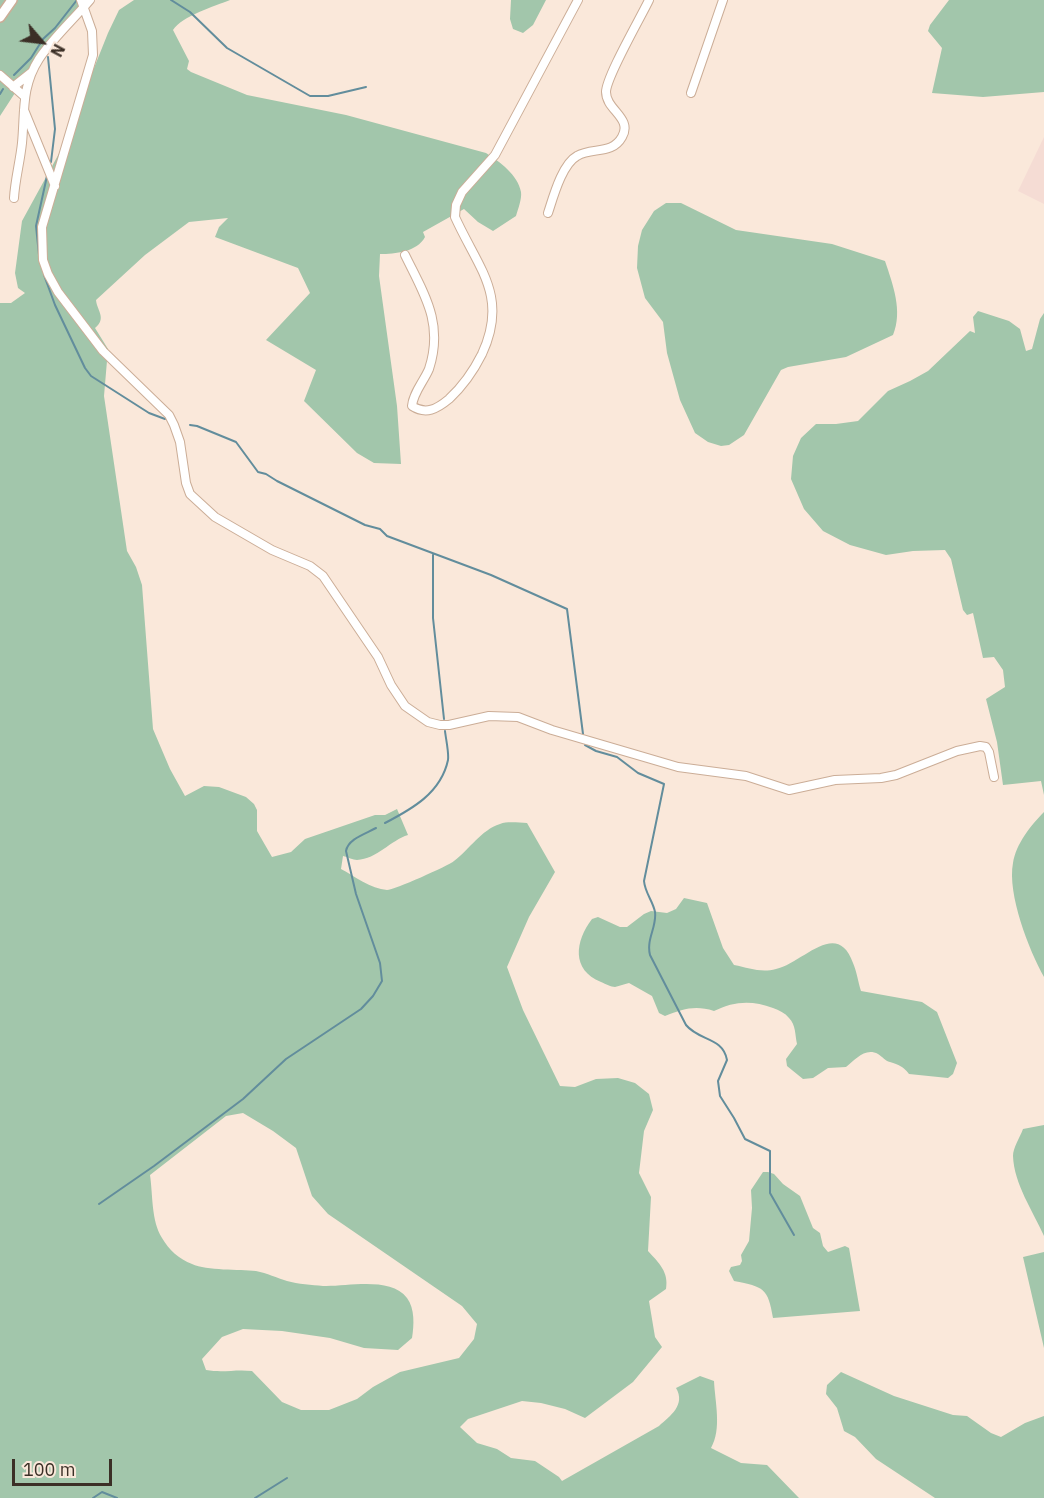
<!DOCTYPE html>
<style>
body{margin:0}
#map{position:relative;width:1044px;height:1498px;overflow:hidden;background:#fae8da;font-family:"IBM Plex Sans",sans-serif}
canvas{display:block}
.north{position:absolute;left:12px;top:12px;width:60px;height:60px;-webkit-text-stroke:4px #fae8da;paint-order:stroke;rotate:118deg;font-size:16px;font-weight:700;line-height:24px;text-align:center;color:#3b2f26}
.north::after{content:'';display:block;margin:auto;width:21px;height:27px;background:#3b2f26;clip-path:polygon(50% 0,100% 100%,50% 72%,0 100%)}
.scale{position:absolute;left:12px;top:1459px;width:100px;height:27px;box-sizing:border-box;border:3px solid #3b2f26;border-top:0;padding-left:8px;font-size:18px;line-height:21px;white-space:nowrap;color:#3b2f26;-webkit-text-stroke:4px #fae8da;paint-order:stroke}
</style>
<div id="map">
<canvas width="1044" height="1498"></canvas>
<div class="north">N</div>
<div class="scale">100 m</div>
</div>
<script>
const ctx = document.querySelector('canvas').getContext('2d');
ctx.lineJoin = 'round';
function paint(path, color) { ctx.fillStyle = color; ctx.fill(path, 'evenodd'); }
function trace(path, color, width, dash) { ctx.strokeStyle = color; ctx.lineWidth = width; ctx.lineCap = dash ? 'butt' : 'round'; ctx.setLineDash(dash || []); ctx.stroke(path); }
paint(new Path2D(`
 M1044,137v67l-26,-13z`), '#f5dcd4');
paint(new Path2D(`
 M0,0h85l-59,76 -26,40z
 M134,0h96c-15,6 -48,16 -57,30l16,31 -2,8 4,3 56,23 99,20 140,38c14,9 32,22 35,39 1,7 -3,17 -5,24l-23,15 -15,-9 -14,-13 -41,23 2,5c-8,15 -30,17 -45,17l-1,22 18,130 4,58 -27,-1 -17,-10 -53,-52 12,-31 -50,-30 44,-47 -12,-25 -83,-31 4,-10 9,-9 -39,4 -44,33 -49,45c1,11 11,18 -1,28l13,21 -4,47 23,155 9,16 6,18 11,144 17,40 15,27 19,-10 15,1 27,10 8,7 3,6v21l15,26 19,-5 14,-13 70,-24h10l12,-6 11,26c-17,5 -31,24 -51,25 -4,0 -9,-3 -14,-4l-2,13c13,7 30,20 46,21 7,0 61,-24 67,-29 16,-12 27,-31 46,-37 8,-3 19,-1 27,-1l28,49 -26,45 -22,50 16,43 37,76 15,1 21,-8 22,-1 17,5 14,11 4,16 -9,21 -5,42 12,24 -3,54c11,12 21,21 18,38l-17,12 6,36 7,10 -29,35 -48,36 -20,-9 -24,-6 -19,-2 -54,18 -8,8 17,16 20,6 14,9 24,3 24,16 3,4 97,-55c11,-10 27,-21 17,-38l24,-12 14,5c1,21 8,48 -3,67l30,15 26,2 32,33h-799v-1195h11l14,-10 -7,-5 -3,-15 7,-52 40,-73 46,-115 11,-23zM243,1113l30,18 23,17 16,48 16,18 134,92 15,18 -3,15 -15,19 -59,14 -27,15 -16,12 -28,11h-28l-19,-8 -30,-31c-17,-2 -28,2 -46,-1l-4,-11 20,-22 21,-8 39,2 48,7 34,10 34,2 14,-12c2,-13 3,-29 -5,-40 -17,-22 -60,-11 -84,-12 -11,-1 -25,-2 -36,-5 -10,-3 -20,-8 -31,-10 -17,-2 -49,0 -64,-7 -13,-5 -23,-14 -30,-26 -11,-18 -9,-43 -12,-63l76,-59z
 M511,0h35l-13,25 -10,8 -10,-4 -3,-10z
 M949,0h95v92l-61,5 -51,-4 10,-45 -14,-17 2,-6z
 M666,203h15l55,27 96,14 53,17c8,24 18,50 8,74l-47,22 -58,10 -7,3 -37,65 -15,10 -8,1 -13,-4 -13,-9 -15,-33 -13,-47 -4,-31 -18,-24 -8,-30 1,-22 4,-16 12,-19z
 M978,311l31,10 11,8 6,22 6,-2 8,-30 4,-6v482l-3,-14 -38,4 -6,-43 -11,-43 19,-12 -2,-17 -9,-13 -11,1 -10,-45 -6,2 -4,-5 -12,-51 -6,-9 -32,1 -27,4 -36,-10 -27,-14 -19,-22 -13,-30 2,-23 8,-18 15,-14h20l22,-3 30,-30 22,-10 18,-10 42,-40 5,2 -2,-16z
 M1044,812v165c-15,-27 -37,-83 -31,-114 3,-19 18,-38 31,-51z
 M684,898l23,5 16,45 11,17c15,3 27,8 42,4 27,-6 61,-51 77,-6 4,9 5,19 8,28l61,11 15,10 20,51 -4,11 -5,4 -39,-4c-6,-8 -10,-9 -19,-12 -5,-1 -7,-5 -12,-8 -13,-7 -23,6 -32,13l-18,1 -15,10 -10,1 -16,-13 -1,-7 11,-15c-2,-9 -1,-19 -8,-26 -4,-5 -10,-8 -16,-10 -21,-8 -39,-7 -59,3 -19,-6 -31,-2 -49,5l-6,-3 -7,-17 -23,-13c-5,1 -9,3 -14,4 -4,0 -9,-3 -14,-5 -30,-12 -26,-41 -9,-63l6,-2 22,10h7l17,-13 7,-3 16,2 9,-4z
 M1044,1125v111c-11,-25 -30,-52 -31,-80 0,-8 7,-19 10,-27z
 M763,1172h5l6,2 9,10 17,12 13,32 7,5 3,13 5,6 17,-6 4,2 11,63 -87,7c-5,-30 -9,-31 -39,-37l-5,-10 2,-4 9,-2 2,-4 -1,-6 8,-14 3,-33 -1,-18z
 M1044,1252v96l-21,-91z
 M841,1372l53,24 59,19 14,1 24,17 10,4 24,-14 19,-7v82h-109l-59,-39 -21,-22 -11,-6 -7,-23 -11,-14 1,-9z`), '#a2c6ab');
trace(new Path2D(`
 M171,0l19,12 37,36 83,48h18l38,-9
 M48,57l7,72 -4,33
 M14,75l17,-17 12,-19 12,-11 22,-28
 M0,94l3,-5
 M39,255l-3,-29 11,-50
 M44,275l11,30 30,63 6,8 58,37 16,6
 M190,425l7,1 39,16 22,30 8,2 11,7 88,44 15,4 7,7 104,39 76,34 16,125
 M433,555v63l11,101
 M585,745l11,6 21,6 21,16 26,11 -20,97c1,12 9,20 11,31 2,15 -9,27 -5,43l36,70c13,16 37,12 41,35l-9,21 2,15 14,22 11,21 25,12v42l24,42
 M385,823c27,-14 56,-30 63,-63 1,-8 -2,-20 -3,-29
 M99,1204l55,-38 89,-67 43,-40 75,-50 12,-13 9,-15 -2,-18 -24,-69 -10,-43c2,-12 19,-17 30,-23
 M93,1498l9,-6 15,6
 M255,1498l32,-20`), '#628d9c', 2);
const minor = new Path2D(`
 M81,0l11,31 1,24 -51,172 1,33 5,14 10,18 45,59 66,64 5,10 6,17 6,41 4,11 25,23 57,33 38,16 13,10 55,81 13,28 14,21 23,16 12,3h9l40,-9 29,1 34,13 126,37 68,9 43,14 46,-10 46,-2 15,-3 61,-24 23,-5 6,1 3,5 5,25
 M0,75l24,21
 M13,87l19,-15
 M691,93l32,-93
 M24,110l31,76
 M14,198c1,-18 6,-36 8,-55 3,-31 -1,-56 17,-84 14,-21 34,-39 51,-59
 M548,213c5,-15 14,-49 29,-57 15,-9 35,-1 45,-19 11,-19 -16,-27 -16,-45 0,-15 35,-75 43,-92
 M405,255c19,39 39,68 24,114 -5,12 -16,24 -17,37 14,9 25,3 37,-7 14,-13 24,-27 33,-45 27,-58 -4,-86 -27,-137l1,-12 6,-13 33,-37 83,-155`);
const tertiary = new Path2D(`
 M0,17l12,-17`);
trace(minor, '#cbad97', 10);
trace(tertiary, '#cbad97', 12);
trace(minor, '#fff', 8);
trace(tertiary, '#fff', 9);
</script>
